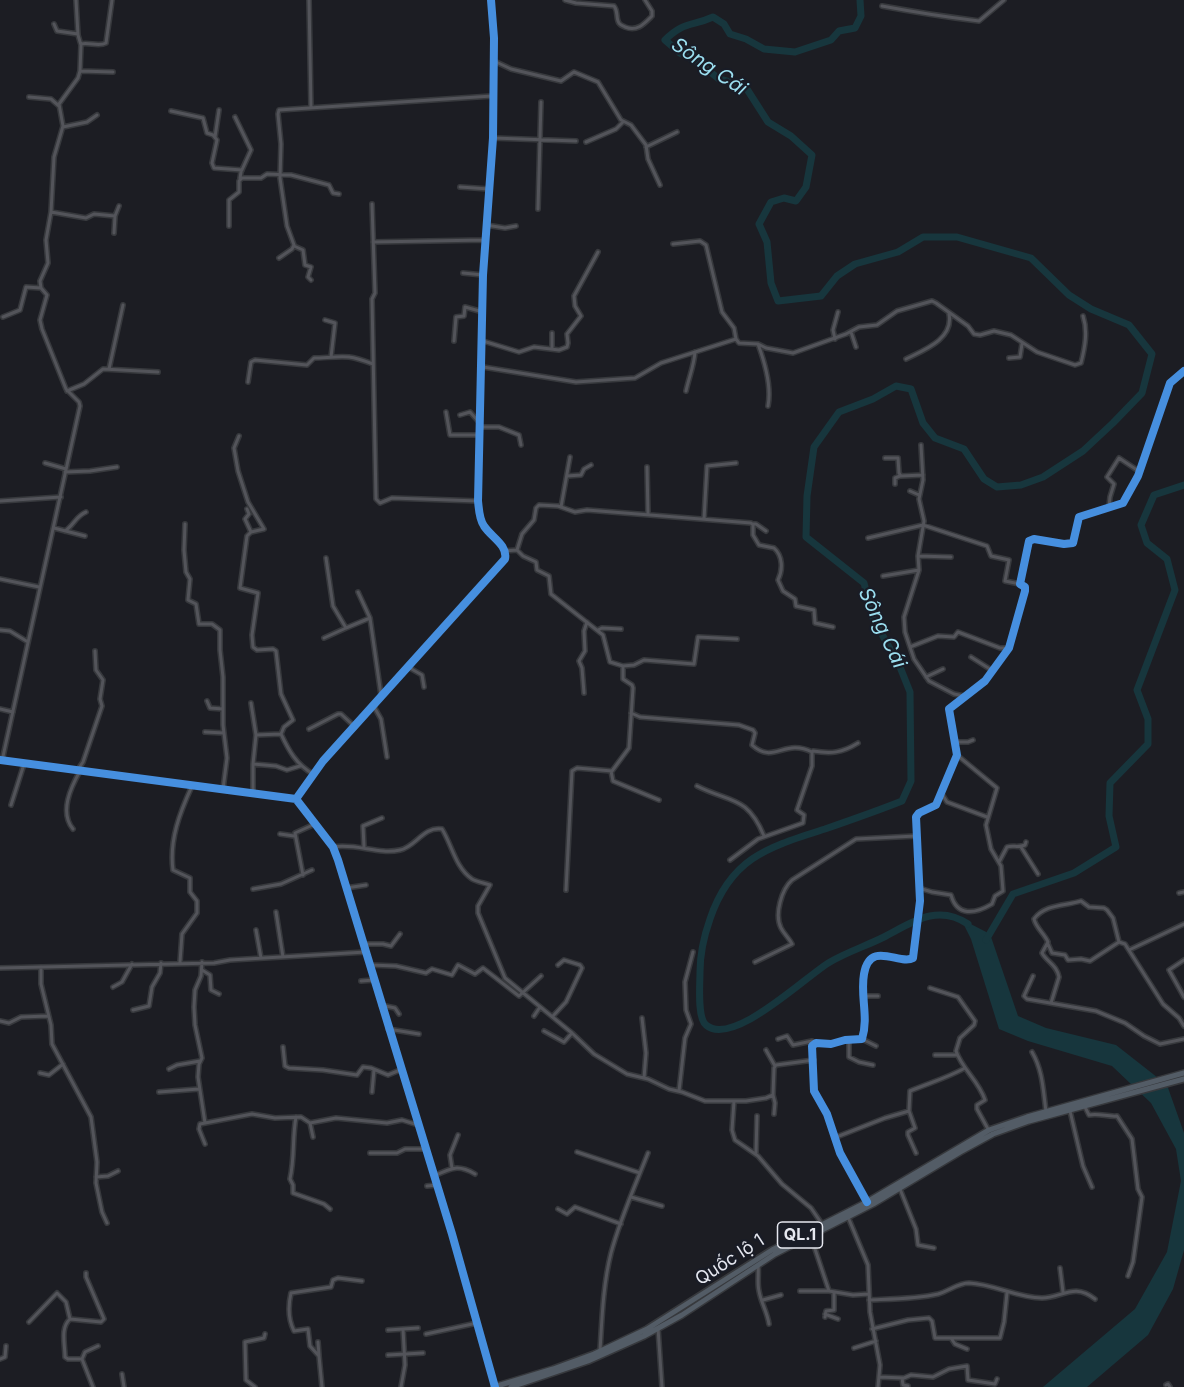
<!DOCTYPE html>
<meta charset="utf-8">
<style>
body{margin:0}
canvas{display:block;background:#1c1d23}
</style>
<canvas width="1184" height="1387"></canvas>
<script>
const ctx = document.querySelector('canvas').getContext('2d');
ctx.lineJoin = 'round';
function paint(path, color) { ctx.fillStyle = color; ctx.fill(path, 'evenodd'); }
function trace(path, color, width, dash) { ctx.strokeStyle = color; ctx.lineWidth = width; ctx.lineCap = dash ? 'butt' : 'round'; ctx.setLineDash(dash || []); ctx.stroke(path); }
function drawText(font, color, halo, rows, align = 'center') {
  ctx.font = font + ' Inter,sans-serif'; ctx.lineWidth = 4.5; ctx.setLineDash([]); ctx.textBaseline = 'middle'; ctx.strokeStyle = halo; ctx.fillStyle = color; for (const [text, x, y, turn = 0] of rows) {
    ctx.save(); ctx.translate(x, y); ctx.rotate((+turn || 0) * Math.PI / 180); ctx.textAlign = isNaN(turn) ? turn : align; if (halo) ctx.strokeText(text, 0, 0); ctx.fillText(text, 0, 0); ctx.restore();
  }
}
paint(new Path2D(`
 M961,919l29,15 28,82 28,12 70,17 51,40 17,48v117l-11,39 -25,46 -61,52h-44l92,-78 32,-57 14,-71 -5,-32 -25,-46 -39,-37 -84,-25 -29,-12 -28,-90z`), '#17363d');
trace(new Path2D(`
 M860,0l1,16 -6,12 -16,3 -8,9 -36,12 -31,-3 -18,-10 -16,-5 -6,-10 -11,-7c-22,10 -29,4 -48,23l15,13 18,9 21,17 26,7 23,36 23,14 21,19 -6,32 -10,14 -12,-3 -13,4 -12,22 8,18 4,41 7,18 43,-5 16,-20 18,-12 43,-12 25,-15h34l74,21 38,37 22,14 38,16 23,29 -10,39 -29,30 -30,28 -40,26 -22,8 -24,2 -13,-8 -20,-30 -29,-11 -12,-15 -12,-34 -15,-3 -23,13 -34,13 -25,35 -7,49 -1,41 58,46 9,35 27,49 10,25 1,89 -9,20c-25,10 -51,19 -77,28 -56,18 -94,28 -115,90 -6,17 -10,35 -10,53 0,12 -3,46 6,53 27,23 101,-50 124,-63 17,-10 36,-16 54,-25 27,-14 53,-34 84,-13
 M986,940l27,-46 61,-21 42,-26 -7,-31 1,-33 38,-39v-25l-11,-29 38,-100 -8,-31 -20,-16 -6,-18 13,-30 30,-10`), '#17363d', 7);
const minor = new Path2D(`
 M309,0l2,108
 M565,0l11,3 38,3c4,5 2,9 4,15 1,4 3,4 7,6 12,5 19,-3 27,-11v-5l-7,-11
 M882,6c32,6 64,11 97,15l25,-21
 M54,24l3,7 21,3
 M81,44c8,-2 18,3 25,-1l6,-43
 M494,61l17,8 50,12 13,-9 24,10 23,38 10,5 15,20 2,14 12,26
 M80,71l33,1
 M29,97l22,2 8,7
 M171,111l32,7 4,15 6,2 4,5 -5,23 2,5 28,2
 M235,117l16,33 -10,22 -1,6
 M63,127l24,-5 10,-7
 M215,137l4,-27
 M493,138l83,3
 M586,142l30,-13 7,-7
 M646,147l31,-15
 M460,187l29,2
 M372,204l3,89 -3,6 4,200 4,4 12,-5 86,3
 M538,209l3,-107
 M51,212l35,6 8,-4 21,2
 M486,225l19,3 11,-2
 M229,226v-26l10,-8v-11l3,-3h19l6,-4 24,1 38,10 4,8 6,1
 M114,233l1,-17 4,-10
 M373,242l112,-2
 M673,244l27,-3 6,4 16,67 12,16 2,11 3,4 19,1 8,4 27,5 53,-19 13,-7 18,-2 20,-14 35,-10 4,2 32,23 6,8 6,1 14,-4 17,4 26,17 38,13 6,-2c4,-16 7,-32 2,-47
 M294,246l9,4 2,15 6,2 -3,10 3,3
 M279,258l13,-9 2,-4 -7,-19 -7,-48 1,-34 -3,-30 1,-4 213,-14
 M463,273l20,2
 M3,317l17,-7 6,-23 15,1
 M325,320l10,3 -4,34
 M851,332l5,15
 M835,339l-2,-9 5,-18
 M454,341l2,-24 8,-1 1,-9 18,5
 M483,341l36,11 15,-5 25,3 8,-3 1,-4 -1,-9 14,-18 -6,-10 -1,-10 24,-44
 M758,344c7,19 14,42 10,62
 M552,349v-16
 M1009,358l11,-1 2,-13
 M906,359c18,-9 48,-20 43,-45
 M483,367l93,15 59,-4 26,-15 75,-24
 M109,369l14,-64
 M248,382l3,-20 4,-2 52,5 7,-7c11,0 23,-2 35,-1 8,1 16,4 24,7
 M67,391l17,-7 19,-15 55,3
 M686,391c3,-14 8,-25 9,-39
 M446,412l4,23h30
 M460,415l10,-3 9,10
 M480,427h19l20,8 2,10
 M239,436l-5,12 4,23 10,31 16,27 -13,3 -4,4 -7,52 18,5 -6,42 1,12 4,3 16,-1 3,2 5,43 12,26 -9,7 -3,7 -25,1
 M921,445l2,35 -4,19 5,22 -6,35 1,14 -15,47 1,15 9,27 15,22 25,13 10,2
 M885,458h13l1,15 2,3 22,-1
 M45,463l21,6
 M647,467l1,47
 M65,472l25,-1 27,-4
 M567,476l14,-1 3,-6 7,-4
 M895,484v-6l5,-2
 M910,491l9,4
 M0,501l61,-4
 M561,507l9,-50
 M1109,507l1,-10 4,-13 -7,-7 12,-19 21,14
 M247,509l2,5 -4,5 6,13
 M704,519l3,-53 29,-3
 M185,524l-1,26 2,22 4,7 -2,21 8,4 3,20h13l8,6v20l3,27v48l4,33 -4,31
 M752,524h4l10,7
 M54,528l31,8
 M65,531c9,-6 11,-15 21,-19
 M868,538l55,-13 64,21 4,10 18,4 -4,21 15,3
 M517,550l5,-16 12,-14 2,-12 3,-3 19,1 17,6 12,-2 164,13 2,2v10l6,10 15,3c9,8 9,22 4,32l5,11 12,8 1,7 18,4 1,13 18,4
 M504,551l13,-1 6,6 13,6 1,8 12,6 2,18 52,41 7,27 13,4v13l9,6 1,3 -4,60 -17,23 -35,-3 -5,3 -6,119
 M918,556l33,1
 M326,558l7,48 13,22 24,-10 11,77
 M883,576l36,-6
 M0,579l39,8
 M358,592l12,26
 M0,630l10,1 18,11
 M598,630l4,-2 19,1
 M324,638l22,-10
 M910,647l28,-11 16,1 4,-5 42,16h9
 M971,657l22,14
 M623,666l11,-1 10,-5 50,4 4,-27 39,2
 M408,667l14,8 2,12
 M926,677l17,-8
 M584,693l-2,-25 -3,-7 6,-10 -1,-20 3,-9
 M207,701l3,7 13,1
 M251,703l5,32 -3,29v30
 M373,705l8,14 6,38
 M0,709l13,3
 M631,713l9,4 99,8 14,5 2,3 -3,12c22,20 32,-7 60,7v14l-15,44 7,5 -1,8 -45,16 -28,21
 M309,729l29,-15h3l14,13
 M205,732l19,1
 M281,734c8,17 15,30 32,40
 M956,742h12l5,-2
 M813,751c18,3 29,2 45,-8
 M0,760l296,39 37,48 5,13 114,374 43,153
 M2,761l78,-355 -1,-4 -13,-13 -24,-60 -2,-9 7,-25 -6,-7 -1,-7 8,-18 -2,-23 5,-28 3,-55 9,-31 -4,-22 19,-26 2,-7 1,-26 -3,-10 -2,-35
 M253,764l23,2 11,4 13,-4
 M77,771l6,-9 19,-56 -2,-7 3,-19 -7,-10 -1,-19
 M611,771l2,10 46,19
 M697,786c33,17 50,9 67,50
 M942,794l5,8 40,15
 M296,799l27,-38 182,-202c3,-14 -14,-22 -21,-33 -5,-7 -5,-17 -6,-25l5,-226 10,-137 1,-100 -3,-38
 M11,805l13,-41
 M73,829c-14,-17 -2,-42 7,-58
 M280,834l14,2
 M333,847c24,-4 45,8 67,3 16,-3 23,-24 42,-21 10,16 13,38 30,50 5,3 13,4 18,6l-12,21v7l27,65 67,55 22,21 33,20 21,5 21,10 13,3 23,9h41l20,-3 7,-3 1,-27 2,-3 38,-5
 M364,847l-1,-21 19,-8
 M1021,847l17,27
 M999,862l8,-15c6,-2 11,1 18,-2l1,-3
 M303,875l-8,-42 20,-9
 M346,888l20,-3
 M919,888l13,4 19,3c6,22 24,19 41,9l3,-8 8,-5 -2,-25 -10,-17 -5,-24 11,-37 -40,-33
 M253,889l28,-5 31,-14
 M1179,893l5,-1
 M276,912l7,45
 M256,930l5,28
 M363,944h20l8,2 9,-12
 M1048,944l4,9 13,2 3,5 13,-1 9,2 29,-19
 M1129,950l55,-26
 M1184,960l-15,10 15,27
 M180,962l2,-28 15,-21v-12l-7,-9v-14l-17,-8c-4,-30 7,-58 19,-84
 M202,962l-1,14 -6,14 -1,17 1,18 7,33 -3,6 -1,13 7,46
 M755,962l37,-18c-3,-6 -8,-10 -11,-16 -7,-14 1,-39 11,-48l64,-41 60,-3
 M370,965l26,1 30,7 6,-4 20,6 6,-10 17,9 8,-6 36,28 22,-20
 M41,967v17l10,41 1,19 39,73 6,45 -1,21 6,29 5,11
 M0,968l214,-5 16,-3 136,-8
 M202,970l8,5 1,15 8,4
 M1033,976l-9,20 3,3 69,12 29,12 19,13 16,8 24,-5
 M361,981l13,-1
 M113,987l9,-5 10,-18
 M930,988l28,9 17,24 -1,4 -14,13 -4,13c6,18 23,30 29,49l-8,5v4l11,20
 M863,998l4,-2h11
 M1051,1003l8,-26c-2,-12 -12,-15 -17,-24l6,-11c-4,-9 -12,-14 -14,-23 11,-15 31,-13 47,-18l8,6 15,1 3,2 6,8 6,24 6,2 38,60 16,14 5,8
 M381,1005l14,3 4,6
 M133,1010l16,-4 3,-19 8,-14 1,-10
 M534,1016l6,-9
 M553,1016l13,-14 16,-34 -2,-3 -16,-5 -6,5
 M642,1018l4,35 -2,25
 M0,1021l9,2 12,-6 27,-1
 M388,1029l31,5
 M544,1031l20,11 8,-9
 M778,1039l9,-3 6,9 19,-4 2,3
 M862,1039l14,7
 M849,1040v17l10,5 14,3
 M283,1047l2,19 4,2 34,2 34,5 6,-8 8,1 17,7 12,-5
 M766,1050l9,16
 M1032,1052c11,19 11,38 14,59
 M935,1055h22
 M169,1069l8,-4 23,-4
 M40,1073l9,2 14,-11
 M679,1091l6,-53 6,-14 -5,-14 -1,-28 8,-30
 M159,1092l40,-3
 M372,1092l2,-22
 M773,1095l2,8 -1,11
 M734,1101l-2,29 3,10 23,16 24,28 29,24 11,16
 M1085,1107l4,8c10,-2 19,2 28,1l15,23 6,50 4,8 -9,65 -5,14
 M1070,1111l13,55 9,21
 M296,1117c-4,22 -1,39 -6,62l3,6v8l31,11 6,5
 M310,1123l3,14
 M834,1138l51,-20 24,-7
 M205,1144l-6,-15 1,-5 52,-10 23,4 26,-1 9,6 26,-5 51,5 15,-3 16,5
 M577,1152l63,21
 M370,1153h27l8,-4h20
 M756,1153l1,-37
 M916,1153l-8,-18v-3l7,-4 -6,-17 1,-20c19,-8 37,-13 55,-23
 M452,1168l-2,-13 8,-20
 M434,1176c17,-8 24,-12 41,-2
 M96,1177l12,-1 10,-5
 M427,1186l10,-1
 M900,1189l16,40 2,16 16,3
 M631,1197l31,9
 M867,1202l-27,-49 -13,-39 -13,-23 -2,-45 4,-3 15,1 14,-4 17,-1c7,-22 -2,-43 2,-65 6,-35 36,-8 49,-16l7,-57 -4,-84 3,-4 17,-8 21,-50 -8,-46 36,-28 24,-33 16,-57v-4l-5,-3 9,-43 5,-2 30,5 9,-1 6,-26 44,-14 15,-27 32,-93 14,-12
 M558,1209l9,5 8,-7 46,17
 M848,1217l20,48 2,47 10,53 -2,22
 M811,1237l18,54 24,4 16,-1
 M758,1265c1,8 -1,18 1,26 2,12 8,20 10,33
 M1060,1268l3,24
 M86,1273v4l18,42 -3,3 -31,-3c-10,9 -5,25 -5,38l3,2h14l11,28
 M800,1291h29
 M763,1300l18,-5
 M869,1300c23,-1 47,-1 69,-6 11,-3 20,-11 31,-11 25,1 48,15 73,15 20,0 32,-16 53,1
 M825,1314l13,5
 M825,1317l1,-6 8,-1v-18
 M29,1322l28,-29 9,9 4,17
 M658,1328l4,59
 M872,1329l36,-9 21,-2 3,3 3,17h65l4,-16 3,-29
 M388,1330l30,-2
 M426,1334l51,-11
 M951,1338l4,6 12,5
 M318,1342l1,13
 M854,1348l22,-7
 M600,1351c2,-33 3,-66 11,-98 9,-34 24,-67 37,-100
 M388,1355l35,-2
 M0,1359l5,-2 1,-11
 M82,1359l3,-7 13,-6
 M122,1374l2,13
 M879,1377l25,1 7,-3 22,2 16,-8 18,-3 1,14 27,4 2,-5
 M902,1378l1,7 5,1
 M1166,1385l2,-1 2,3
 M255,1387l-9,-7 -1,-38 19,-4 1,-4
 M322,1387l-3,-31 -9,-10 -2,-17 -14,2c-6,-12 -6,-25 -3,-38l40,-6 2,-7 5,-2 24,3
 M401,1387l4,-22 -2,-36`);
const trunk = new Path2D(`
 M494,1387l59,-18 41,-15 53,-25 125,-79 95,-48 122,-72 38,-13 157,-44
 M511,1387l77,-26 56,-25 38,-21 93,-61 98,-50 87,-52 33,-18 36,-13 155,-42`);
trace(minor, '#37393d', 6);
trace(trunk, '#37393d', 8);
trace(minor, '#53545a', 3);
trace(trunk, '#535c66', 5);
trace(new Path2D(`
 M0,760l296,39 37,48 5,13 114,374 43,153
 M296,799l27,-38 182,-202c3,-14 -14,-22 -21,-33 -5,-7 -5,-17 -6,-25l5,-226 10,-137 1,-100 -3,-38
 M867,1202l-27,-49 -13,-39 -13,-23 -2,-45 4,-3 15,1 14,-4 17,-1c7,-22 -2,-43 2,-65 6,-35 36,-8 49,-16l7,-57 -4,-84 3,-4 17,-8 21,-50 -8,-46 36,-28 24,-33 16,-57v-4l-5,-3 9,-43 5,-2 30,5 9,-1 6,-26 44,-14 15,-27 32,-93 14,-12`), '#468fdf', 8);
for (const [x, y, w] of [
 [800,1235,45]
]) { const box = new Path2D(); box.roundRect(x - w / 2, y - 13, w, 26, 4.5); ctx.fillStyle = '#191c26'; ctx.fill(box); trace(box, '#e6e8f0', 1.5); }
drawText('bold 16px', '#e6e8f0', null, [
 ["QL.1",800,1235]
]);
drawText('18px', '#e6e8f0', '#191c26', [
 ["Quốc lộ 1",730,1260,-33]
]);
drawText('italic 20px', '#9bdeef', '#191c26', [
 ["Sông Cái",709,67,34],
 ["Sông Cái",882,628,65]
]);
</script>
